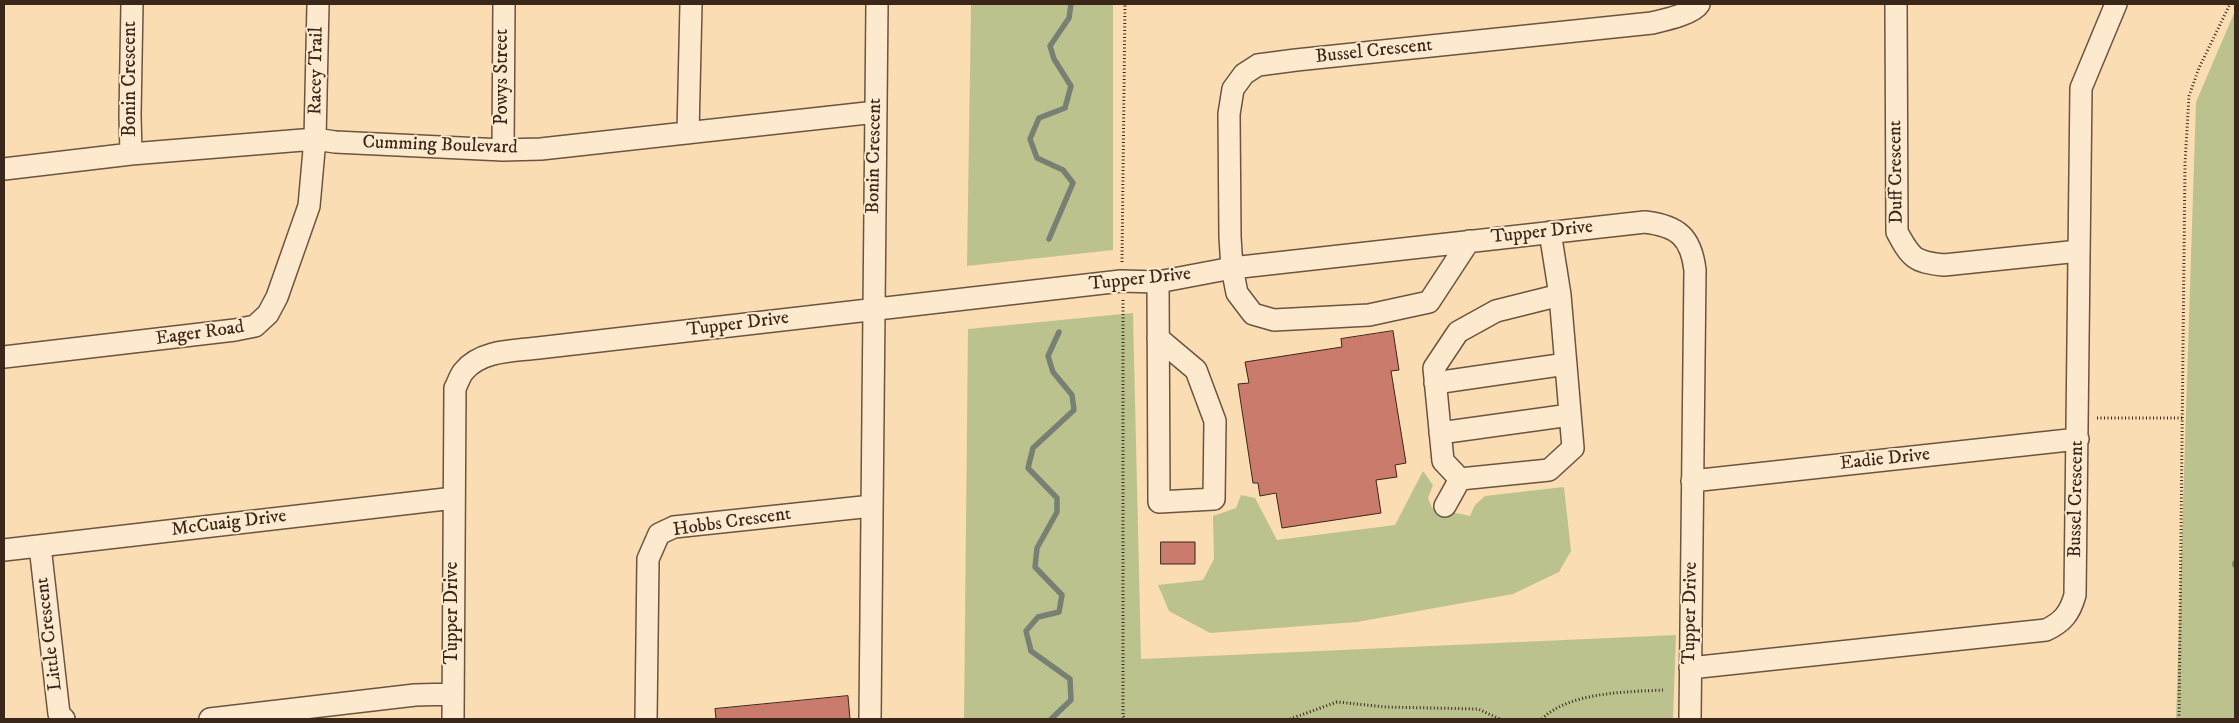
<!DOCTYPE html>
<style>
body{margin:0}
#map{position:relative;width:2239px;height:723px;overflow:hidden;background:#fbddb3;font-family:"IM FELL DW Pica",serif}
canvas{display:block}
.frame{position:absolute;inset:0;border:5px solid #3b261a;pointer-events:none}
</style>
<div id="map">
<canvas width="2239" height="723"></canvas>
<div class="frame"></div>
</div>
<script>
const ctx = document.querySelector('canvas').getContext('2d');
ctx.lineJoin = 'round';
function paint(path, color) { ctx.fillStyle = color; ctx.fill(path, 'evenodd'); }
function trace(path, color, width, dash) { ctx.strokeStyle = color; ctx.lineWidth = width; ctx.lineCap = dash ? 'butt' : 'round'; ctx.setLineDash(dash || []); ctx.stroke(path); }
function drawText(font, color, halo, rows, align = 'center') {
  ctx.font = font + ' "IM FELL DW Pica",serif'; ctx.lineWidth = 4; ctx.setLineDash([]); ctx.textBaseline = 'middle'; ctx.strokeStyle = halo; ctx.fillStyle = color; for (const [text, x, y, turn = 0] of rows) {
    ctx.save(); ctx.translate(x, y); ctx.rotate((+turn || 0) * Math.PI / 180); ctx.textAlign = isNaN(turn) ? turn : align; if (halo) ctx.strokeText(text, 0, 0); ctx.fillText(text, 0, 0); ctx.restore();
  }
}
paint(new Path2D(`
 M971,4h142v246l-146,16z
 M2235,11v708h-59l20,-617z
 M1133,313l8,346 535,-24 -3,84h-709l4,-390z
 M1423,471l10,14 -5,13 4,10 38,8 5,-11 10,-9 79,-9 7,64 -12,21 -46,22 -156,28 -147,11 -41,-22 -11,-26 45,-5 11,-21 -1,-43 23,-8 5,-13 14,3 22,42 118,-15z`), '#bcc28e');
trace(new Path2D(`
 M1049,239l24,-56 -10,-13 -26,-12 -7,-19 9,-21 26,-10 6,-22 -17,-27 -4,-13 19,-28 2,-14
 M2235,563v2
 M1051,719l20,-19 -1,-21 -39,-28 -5,-20 12,-14 21,-5 3,-17 -27,-28 2,-19 20,-36v-14l-29,-30 5,-20 41,-38 -2,-15 -19,-23 -5,-16 11,-24`), '#778072', 5.5);
const building = new Path2D(`
 M1393,331l6,39 -8,1 15,92 -11,2 2,12 -21,3 5,33 -99,15 -6,-35 -16,3 -2,-13h-5l-15,-99 11,-1 -4,-21 97,-15 -1,-8z
 M1161,542h34v22h-34z
 M848,696l2,23h-134l-1,-10z`);
paint(building, '#ca7b6b');
trace(building, '#3b261a', 1);
const minor = new Path2D(`
 M1896,4l1,228c14,26 17,30 47,33l135,-14
 M688,133l3,-129
 M503,150l1,-146
 M131,154l-1,-39 2,-111
 M4,169l127,-15 184,-15 20,3 168,8 38,-1 335,-37
 M1469,241l-40,61 -60,13 -95,5 -21,-6 -16,-21 -5,-25 -2,-31 -1,-123 4,-25 11,-15 14,-9 38,-5 356,-37c12,-3 41,-9 47,-19
 M1158,282l1,220 55,-3 1,-78 -19,-51 -38,-32
 M4,357l231,-27 20,-4 13,-12 9,-17 32,-91 6,-67 3,-135
 M1435,383l131,-19
 M1440,433l130,-18
 M1460,479l-17,-18 -9,-93 24,-36 38,-21 64,-16
 M1692,481l386,-42
 M1445,506l15,-27 89,-9 24,-22 -13,-153 -10,-63
 M40,546l19,168 5,5
 M4,550l450,-52
 M1690,668l356,-38c17,-8 24,-17 29,-35l6,-507 35,-84
 M210,719l205,-24 38,-1
 M453,719l2,-331c3,-5 5,-13 9,-17 17,-21 50,-20 74,-23l583,-67 37,1 74,-14 413,-46c33,4 46,15 50,48l-5,449
 M646,719l2,-160 11,-25 15,-7 198,-21
 M870,719l7,-715`);
trace(minor, '#6b5440', 24);
trace(new Path2D(`
 M1122,262l3,-258
 M1123,300v416l2,3
 M2097,418h85
 M1290,719l47,-17 49,5 92,2 22,10
 M1542,719c27,-27 84,-27 121,-29
 M2179,719l6,-556 4,-67 10,-28 31,-64`), '#3b261a', 3, [1, 2.5]);
trace(minor, '#fce9ce', 21);
drawText('19px', '#3b261a', '#fce9ce', [
 ["Bussel Crescent",1374,52,-6],
 ["Racey Trail",317,71,-89],
 ["Powys Street",503,77,-90],
 ["Bonin Crescent",131,79,-90],
 ["Cumming Boulevard",440,146,2],
 ["Bonin Crescent",875,156,-89],
 ["Duff Crescent",1897,172,-91],
 ["Tupper Drive",1542,233,-6],
 ["Tupper Drive",1140,280,-6],
 ["Tupper Drive",738,325,-7],
 ["Eager Road",200,334,-8],
 ["Eadie Drive",1885,460,-6],
 ["Bussel Crescent",2077,499,-89],
 ["Hobbs Crescent",732,523,-8],
 ["McCuaig Drive",229,524,-7],
 ["Tupper Drive",453,613,-90],
 ["Tupper Drive",1691,613,-89],
 ["Little Crescent",50,634,-97]
]);
</script>
